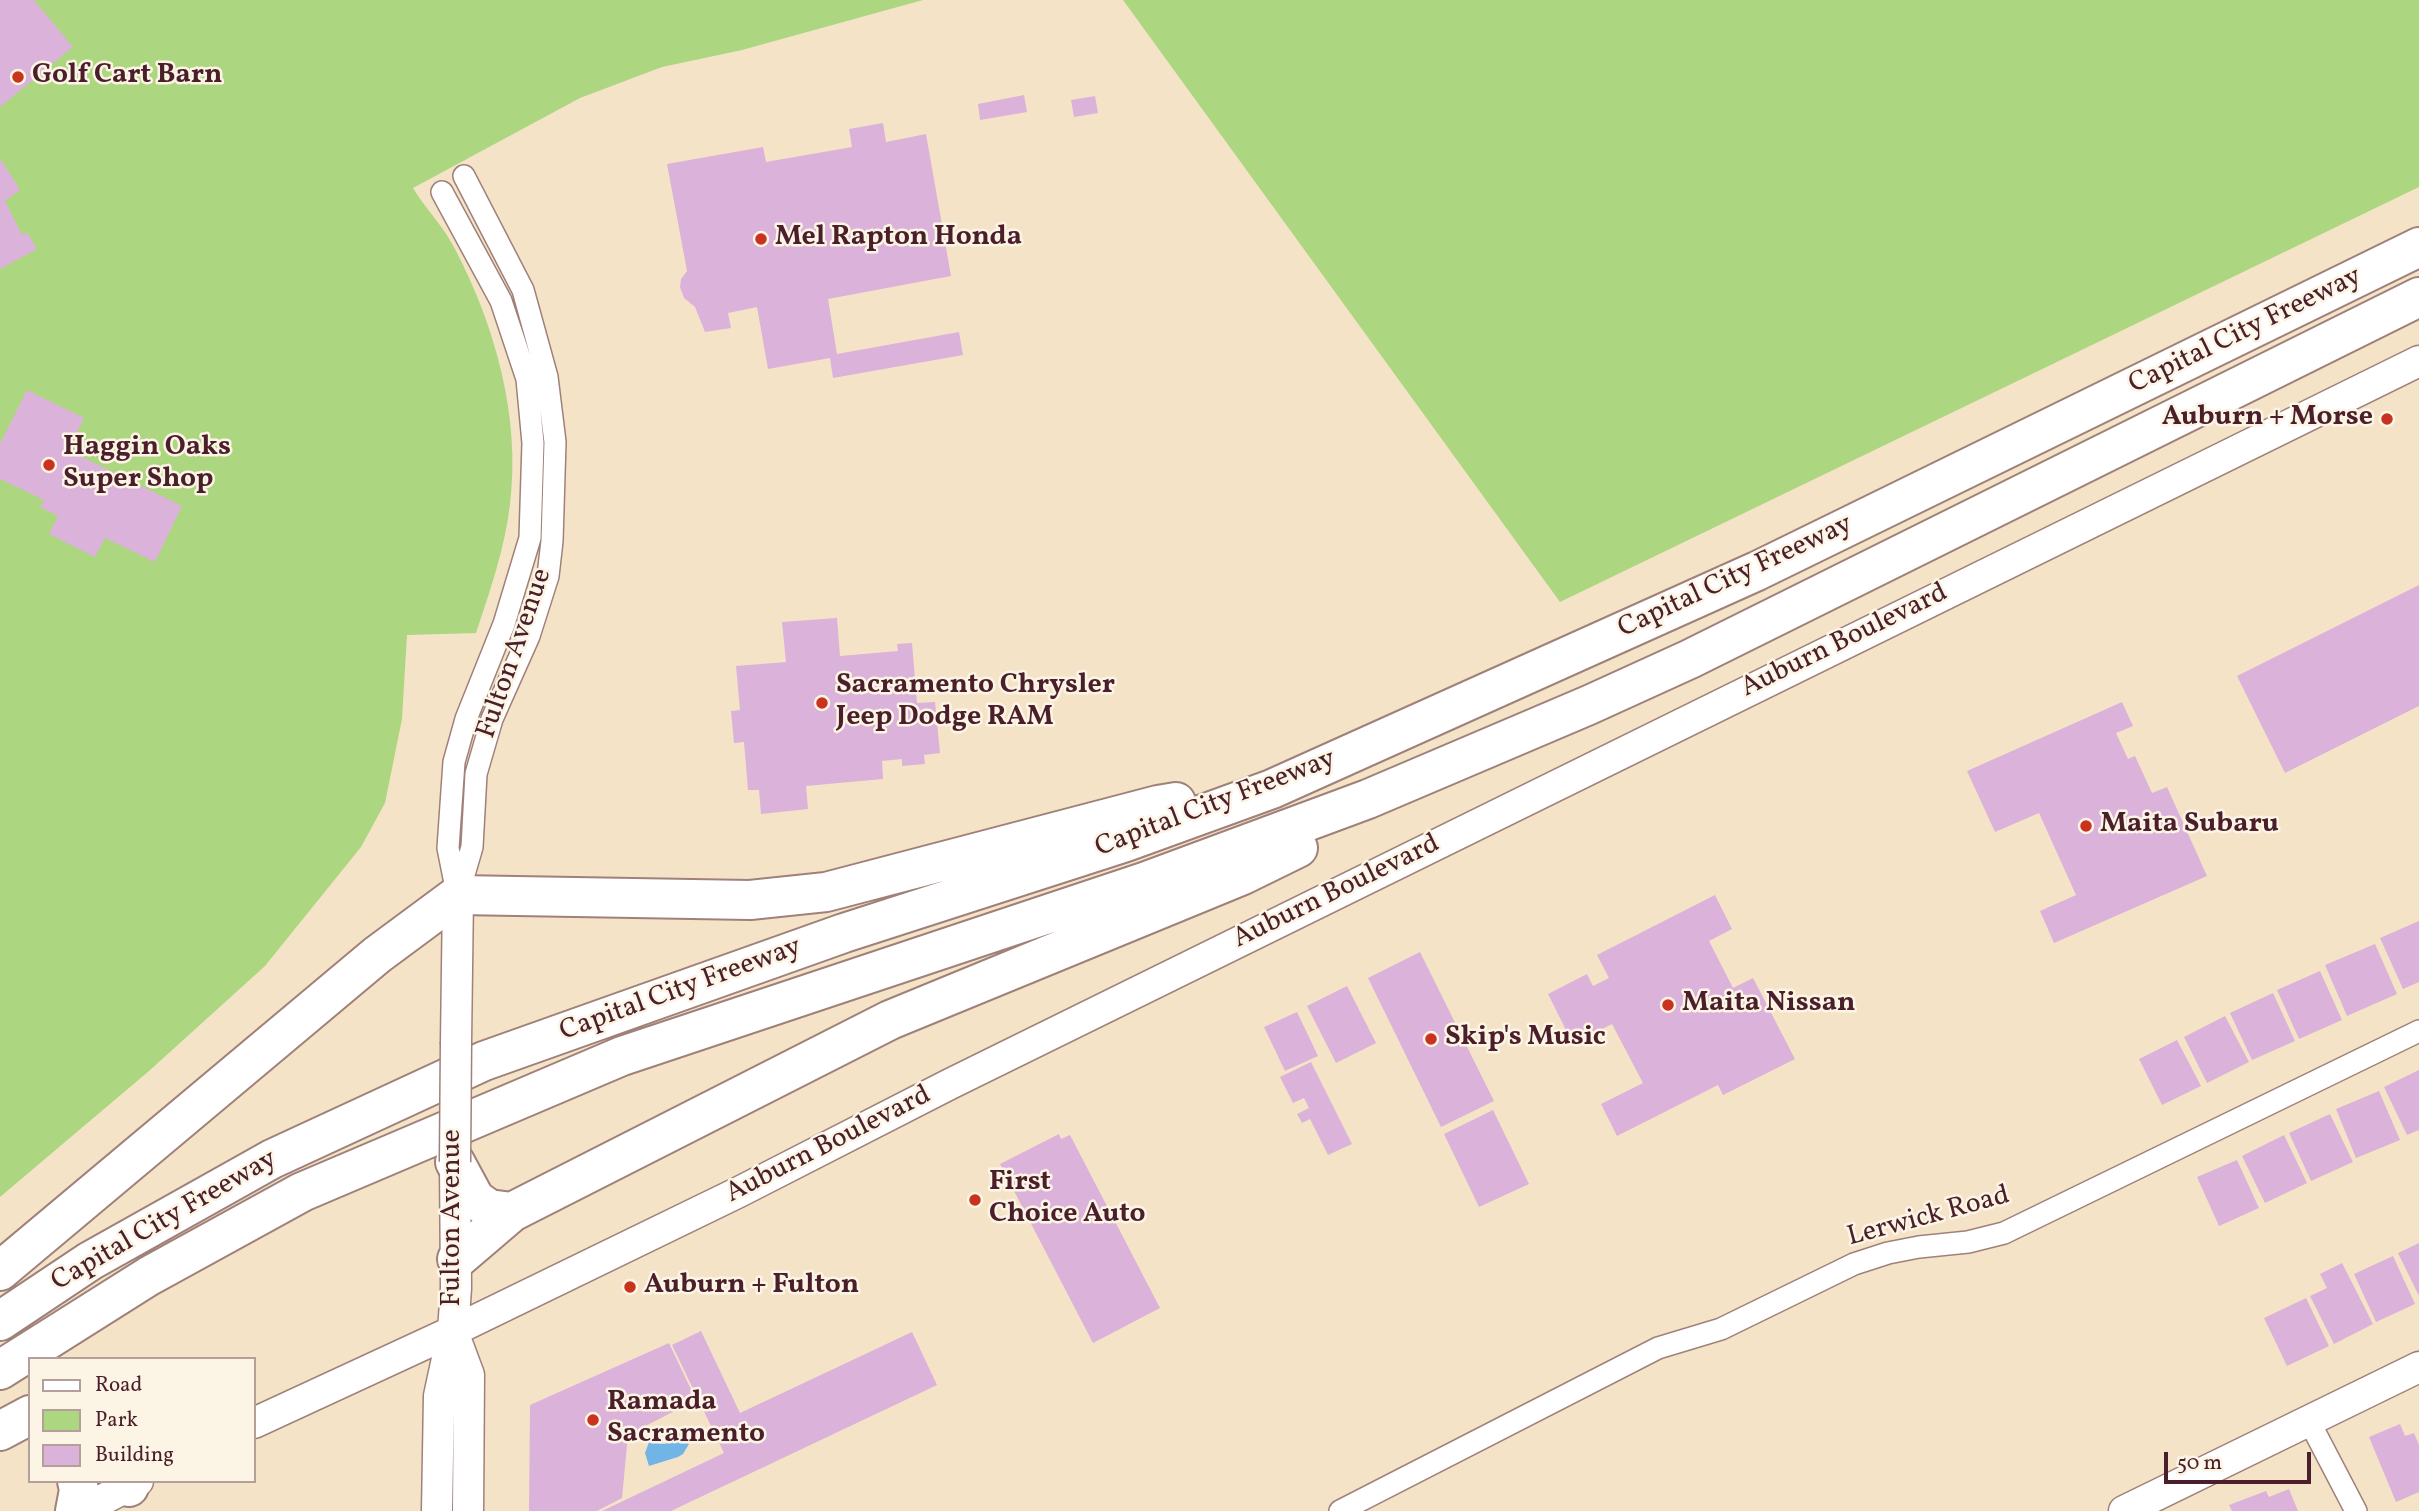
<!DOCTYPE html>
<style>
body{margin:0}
#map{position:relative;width:2419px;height:1511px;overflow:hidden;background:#f5e3c8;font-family:Vollkorn,serif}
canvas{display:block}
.legend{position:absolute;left:28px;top:1357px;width:228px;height:126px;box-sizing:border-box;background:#fcf5e5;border:2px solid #b59f9b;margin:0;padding:9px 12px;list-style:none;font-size:21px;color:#4a1f2b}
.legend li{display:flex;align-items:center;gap:14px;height:35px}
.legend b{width:35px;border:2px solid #b59f9b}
.scale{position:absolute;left:2164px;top:1452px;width:147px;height:32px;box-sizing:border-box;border:4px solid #4a1f2b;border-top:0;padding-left:9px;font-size:21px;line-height:24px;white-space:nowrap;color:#4a1f2b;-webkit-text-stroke:5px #fcf5e5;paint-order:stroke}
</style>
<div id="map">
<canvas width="2419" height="1511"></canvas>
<ul class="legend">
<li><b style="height:9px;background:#fff"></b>Road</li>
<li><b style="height:19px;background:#add680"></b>Park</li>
<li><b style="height:19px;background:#dbb2da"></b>Building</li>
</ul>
<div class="scale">50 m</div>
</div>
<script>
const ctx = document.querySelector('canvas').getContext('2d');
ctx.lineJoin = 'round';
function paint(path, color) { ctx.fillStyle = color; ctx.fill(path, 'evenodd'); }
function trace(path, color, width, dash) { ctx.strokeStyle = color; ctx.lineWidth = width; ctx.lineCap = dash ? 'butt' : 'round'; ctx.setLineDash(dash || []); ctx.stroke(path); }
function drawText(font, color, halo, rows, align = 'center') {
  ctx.font = font + ' Vollkorn,serif'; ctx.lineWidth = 5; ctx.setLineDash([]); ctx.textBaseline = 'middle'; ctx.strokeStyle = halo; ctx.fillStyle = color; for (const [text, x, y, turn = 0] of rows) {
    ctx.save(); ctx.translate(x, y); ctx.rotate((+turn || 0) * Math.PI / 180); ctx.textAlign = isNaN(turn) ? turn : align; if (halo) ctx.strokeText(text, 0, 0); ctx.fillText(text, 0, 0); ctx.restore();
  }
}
paint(new Path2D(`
 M0,0h923l-181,50 -80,17 -82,31 -167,90c12,20 31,39 42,61 40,76 66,169 55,255 -5,44 -20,87 -34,129l-69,2 -5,84 -17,84 -24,44 -96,119 -116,105 -149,126z
 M1123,0h1296v187l-859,415z`), '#add680');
paint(new Path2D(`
 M679,1432l10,12 -6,10 -5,3 -29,9 -4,-13 4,-11 16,2z`), '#71b5e7');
paint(new Path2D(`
 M0,0h34l39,47 -73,60z
 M1024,95l3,17 -47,8 -2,-16z
 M1095,96l3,17 -24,4 -3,-17z
 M883,123l3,19 40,-8 25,142 -123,23 9,55 122,-22 4,23 -130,23 -3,-20 -62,11 -11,-62 -29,6 3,15 -26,4 -10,-25 -11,-9 -4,-11 1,-8 6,-8 -20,-107 96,-17 3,15 86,-15 -3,-18z
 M2,161l18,29 -15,11 17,34 5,-3 10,17 -37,20v-107z
 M27,390l57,28 -16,32 114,56 -27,56 -50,-24 -10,19 -46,-23 9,-18 -18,-9 4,-7 -44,-21v-35z
 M2419,585v121l-134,67 -48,-97z
 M837,618l3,38 58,-5 -1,-7 15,-1 5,60 18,-1 5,51 -16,2 1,9 -23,2v-7l-20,2 1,18 -77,7 2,23 -47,5 -2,-24h-11l-4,-48 -10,1 -3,-32 9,-1 -4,-44 50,-4 -4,-40z
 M2122,702l11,24 -17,7 12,26 7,-3 17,37 15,-6 40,89 -153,67 -14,-32 36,-16 -37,-82 -44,19 -28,-61z
 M1715,895l17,34 -23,12 24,47 20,-10 42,81 -72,36 -5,-10 -101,51 -16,-32 42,-21 -31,-59 -39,20 -25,-50 39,-20 6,12 16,-8 -12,-23z
 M2419,921v61l-16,7 -23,-51z
 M2375,944l22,50 -50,22 -22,-51z
 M1420,952l74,149 -53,26 -73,-149z
 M2320,971l22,49 -43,19 -22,-49z
 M1347,986l29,57 -40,20 -29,-57z
 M2273,993l22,48 -43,19 -22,-47z
 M1297,1012l21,44 -33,15 -21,-44z
 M2225,1016l24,46 -42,21 -23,-46z
 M2177,1040l24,46 -39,19 -23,-46z
 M1311,1062l41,82 -24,11 -18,-36 -8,4 -5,-9 12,-6 -5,-10 -11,5 -13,-26z
 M2419,1070v60l-12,5 -23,-48z
 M2379,1091l21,49 -44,18 -20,-49z
 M1493,1110l36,74 -50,23 -35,-73z
 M2330,1114l23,48 -42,19 -22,-48z
 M1059,1134l2,5 9,-4 90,173 -67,35 -93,-179z
 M2284,1135l23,48 -42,20 -23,-47z
 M2237,1160l22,48 -40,18 -22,-49z
 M2419,1243v53l-21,-43z
 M2393,1256l22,48 -39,18 -22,-48z
 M2342,1263l31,61 -39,20 -24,-48 17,-8 -7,-14z
 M2306,1298l23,48 -42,20 -23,-48z
 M701,1331l39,82 172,-81 25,53 -266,126h-69l122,-58 -52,-108z
 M669,1343l27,57 -68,35 -6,63 -25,13h-68l1,-106z
 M2400,1424l5,12 9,-3 5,12v47l-23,10 -27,-65z
 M2289,1489l9,22h-66l-3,-6 37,-14 3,6z`), '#dbb2da');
const street = new Path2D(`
 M442,192l59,109 26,78 6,64 -3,95 -26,86 -38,95 -12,43 -6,86 9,45
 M458,895l14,-48 4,-73 16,-55 37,-83 19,-60 4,-35 3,-99 -8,-65 -24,-87 -59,-114
 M2309,1421l47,90
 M1340,1511l318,-163 63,-19 133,-65 34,-11 31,-6 49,-5 36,-9 415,-202`);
const secondary = new Path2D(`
 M456,1042l2,-147
 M453,1332l16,43 -1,136
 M254,1423l199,-92 286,-139 211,-108 1469,-723
 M81,1511l57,-30
 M437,1511l2,-115 14,-65 3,-43 -1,-125
 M2124,1511l295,-144`);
const highway = new Path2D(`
 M455,1162l20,37 14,10 23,3
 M457,1259l55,-47 378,-192 353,-145 55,-27
 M0,1271l377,-316 81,-60 292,5 76,-8 332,-87 18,-3
 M0,1321l90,-60 182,-102 212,-98 360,-128 282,-91 146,-53 485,-218 662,-324
 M0,1370l149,-94 153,-84 320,-136 522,-174 224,-83 221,-94 101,-46 729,-362
 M0,1431l30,-16
 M126,1481l3,6
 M75,1511l4,-21 -2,-9`);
trace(street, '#a0817a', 24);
trace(secondary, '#a0817a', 33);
trace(highway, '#a0817a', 42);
trace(street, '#fff', 21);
trace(secondary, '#fff', 30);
trace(highway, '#fff', 38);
const secondaryBridge = new Path2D(`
 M455,1162l1,-120`);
trace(secondaryBridge, '#a0817a', 33, []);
trace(secondaryBridge, '#fff', 30);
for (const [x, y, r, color] of [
 [18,77,7,"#c8321e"],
 [761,239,7,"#c8321e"],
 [2387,419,7,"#c8321e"],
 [49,465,7,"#c8321e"],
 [822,703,7,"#c8321e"],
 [2086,826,7,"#c8321e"],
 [1668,1005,7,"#c8321e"],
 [1431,1039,7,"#c8321e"],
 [975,1200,7,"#c8321e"],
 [630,1287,7,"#c8321e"],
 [593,1420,7,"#c8321e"]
]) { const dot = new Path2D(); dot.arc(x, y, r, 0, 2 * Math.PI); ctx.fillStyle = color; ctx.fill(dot); trace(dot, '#fcf5e5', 2.5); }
drawText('bold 28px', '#4a1f2b', '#fcf5e5', [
 ["Golf Cart Barn",32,77],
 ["Mel Rapton Honda",775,239],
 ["Auburn + Morse",2373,419,"right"],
 ["Haggin Oaks",63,449],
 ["Super Shop",63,481],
 ["Sacramento Chrysler",836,687],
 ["Jeep Dodge RAM",836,719],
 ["Maita Subaru",2100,826],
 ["Maita Nissan",1682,1005],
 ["Skip's Music",1445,1039],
 ["First",989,1184],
 ["Choice Auto",989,1216],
 ["Auburn + Fulton",644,1287],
 ["Ramada",607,1404],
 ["Sacramento",607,1436]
], 'left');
drawText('28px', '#4a1f2b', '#fcf5e5', [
 ["Capital City Freeway",2246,332,-26],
 ["Capital City Freeway",1736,578,-25],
 ["Auburn Boulevard",1845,642,-26],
 ["Fulton Avenue",516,654,-71],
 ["Capital City Freeway",1216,805,-21],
 ["Auburn Boulevard",1337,893,-26],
 ["Capital City Freeway",681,991,-20],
 ["Auburn Boulevard",829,1146,-27],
 ["Fulton Avenue",454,1218,-90],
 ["Lerwick Road",1929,1218,-15],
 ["Capital City Freeway",165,1222,-30]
]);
</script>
